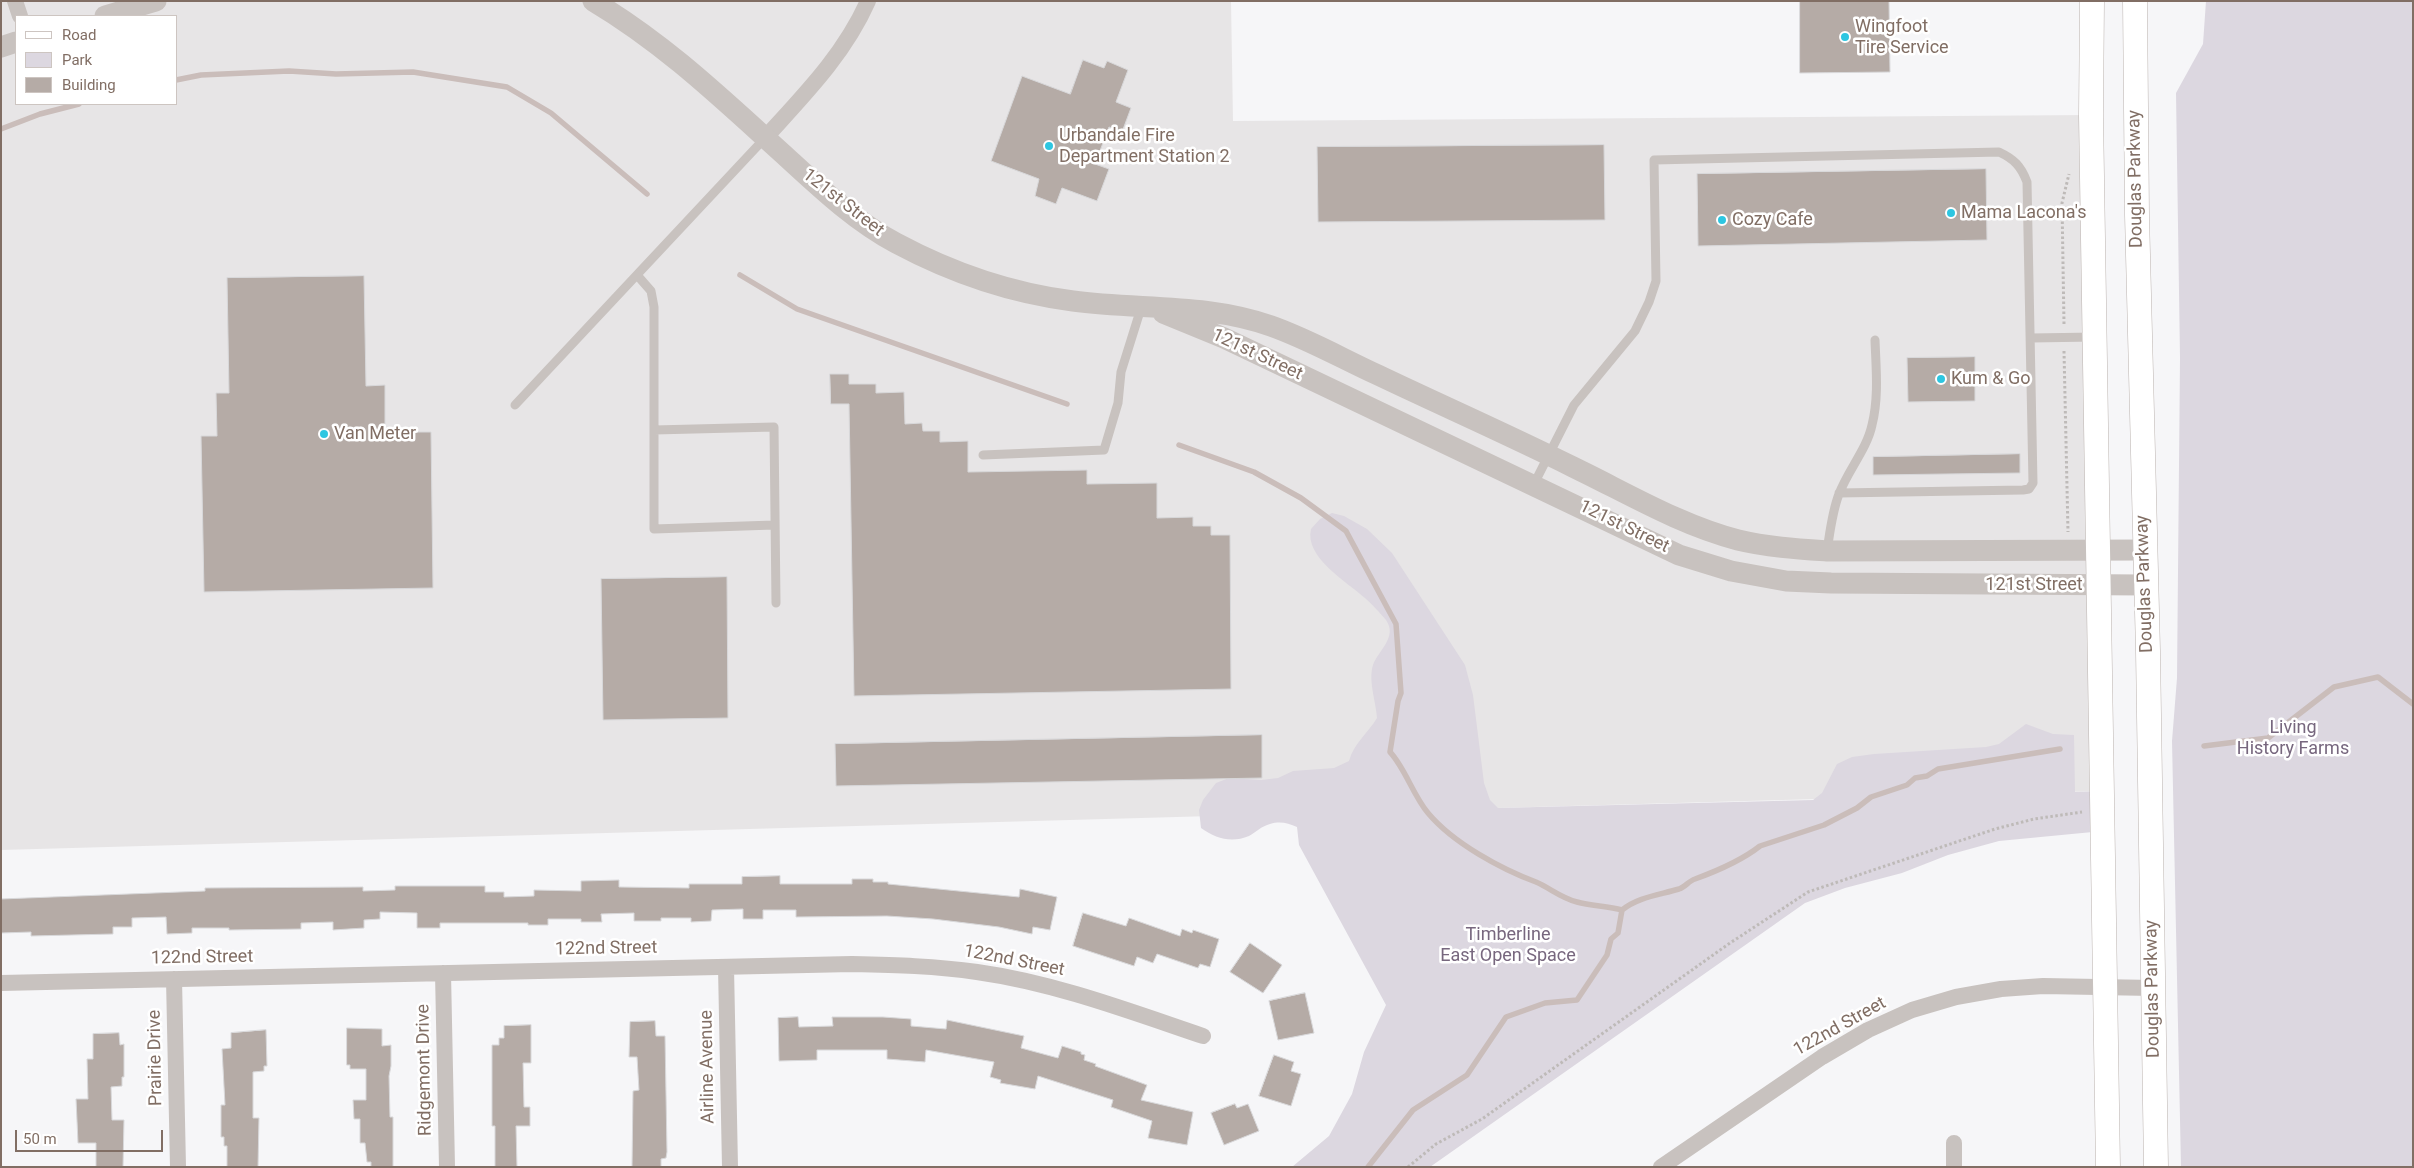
<!DOCTYPE html>
<style>
body{margin:0}
#map{position:relative;width:2414px;height:1168px;overflow:hidden;background:#f6f6f8;font-family:Roboto,sans-serif}
canvas{display:block}
.frame{position:absolute;inset:0;border:2px solid #816e64;pointer-events:none}
.legend{position:absolute;left:15px;top:15px;width:162px;height:90px;box-sizing:border-box;background:#fff;border:1px solid #cdc5c1;margin:0;padding:6px 9px;list-style:none;font-size:15px;color:#816e64}
.legend li{display:flex;align-items:center;gap:10px;height:25px}
.legend b{width:25px;border:1px solid #cdc5c1}
.scale{position:absolute;left:15px;top:1130px;width:148px;height:22px;box-sizing:border-box;border:2px solid #816e64;border-top:0;padding-left:6px;font-size:15px;line-height:18px;white-space:nowrap;color:#816e64;-webkit-text-stroke:4px #fff;paint-order:stroke}
</style>
<div id="map">
<canvas width="2414" height="1168"></canvas>
<div class="frame"></div>
<ul class="legend">
<li><b style="height:6px;background:#fff"></b>Road</li>
<li><b style="height:14px;background:#dcd7e0"></b>Park</li>
<li><b style="height:14px;background:#b5aba6"></b>Building</li>
</ul>
<div class="scale">50 m</div>
</div>
<script>
const ctx = document.querySelector('canvas').getContext('2d');
ctx.lineJoin = 'round';
function paint(path, color) { ctx.fillStyle = color; ctx.fill(path, 'evenodd'); }
function trace(path, color, width, dash) { ctx.strokeStyle = color; ctx.lineWidth = width; ctx.lineCap = dash ? 'butt' : 'round'; ctx.setLineDash(dash || []); ctx.stroke(path); }
function drawText(font, color, halo, rows, align = 'center') {
  ctx.font = font + ' Roboto,sans-serif'; ctx.lineWidth = 5; ctx.setLineDash([]); ctx.textBaseline = 'middle'; ctx.strokeStyle = halo; ctx.fillStyle = color; for (const [text, x, y, turn = 0] of rows) {
    ctx.save(); ctx.translate(x, y); ctx.rotate((+turn || 0) * Math.PI / 180); ctx.textAlign = isNaN(turn) ? turn : align; if (halo) ctx.strokeText(text, 0, 0); ctx.fillText(text, 0, 0); ctx.restore();
  }
}
paint(new Path2D(`
 M1,1h1230l2,120 858,-6 12,676 -2102,59zM16,16h160v88h-160z`), '#e7e5e6');
paint(new Path2D(`
 M2206,1h207v1166h-232l-9,-426 5,-63 3,-320 -4,-265 27,-49z
 M1332,513l12,3 23,13 25,24 73,112 8,30 11,88 6,17 8,8 315,-8 9,-7 15,-29 15,-7 22,-3 112,-7 13,-3 27,-20 27,10 21,1 1,57 28,-1v40l-104,10 -51,14 -46,18 -57,15 -40,15 -375,264h-138l37,-31 23,-42 12,-42 22,-47 -87,-160 -2,-18c-9,-4 -17,-6 -27,-3 -8,2 -14,8 -21,12 -17,7 -33,3 -48,-8l-2,-18 4,-10 13,-17 13,-5 32,2 17,-2 15,-7 41,-3 15,-7c5,-18 19,-28 28,-43 -1,-17 -9,-37 -4,-53 5,-14 25,-28 13,-45 -6,-7 -14,-16 -21,-22 -18,-16 -61,-41 -54,-69l9,-10z`), '#dcd7e0');
trace(new Path2D(`
 M176,80l25,-5 88,-4 47,3 77,-2 94,15 44,26 96,81
 M1,129l39,-15 39,-10
 M740,275l57,34 270,95
 M1179,445l75,27 47,26 45,33 50,93 5,69 -3,8 -8,51c15,16 23,43 38,61 25,30 73,56 108,69 14,6 25,16 41,20 14,4 30,4 45,8
 M2204,746l64,-8 66,-51 44,-10 35,27
 M1368,1167l45,-57 54,-35 39,-58 39,-14 32,-3 30,-45 4,-16 7,-6 4,-23c16,-13 37,-15 57,-21 6,-2 10,-8 16,-10 22,-8 46,-18 65,-33l64,-21 33,-17 14,-11 36,-12 8,-7 12,-2 11,-7 122,-20`), '#cabdba', 5.5);
const building = new Path2D(`
 M1800,1h89l1,71 -90,1z
 M1083,60l21,8 3,-7 21,9 -12,32 15,6 -9,24 -13,-5 -14,37 14,5 -12,32 -35,-13 -6,16 -21,-8 4,-17 -48,-18 31,-85 48,18z
 M1604,145l1,75 -287,2 -1,-75z
 M1986,169l1,71 -289,6 -1,-72z
 M364,276l2,110 19,-1v47h46l2,156 -229,4 -3,-156h16l-1,-43h13l-2,-115z
 M1975,357v44l-67,1 -1,-44z
 M830,374h19v10h27v9l28,-1 1,32 17,-1 1,8h17v11l28,-1v31l119,-2v14l70,-1v35l36,-1v9h18v9h19l1,154 -377,7 -5,-292h-18z
 M2020,454v19l-147,2v-18z
 M727,577l1,141 -125,2 -2,-141z
 M1262,735v43l-426,8 -1,-42z
 M780,876v8h72v-5h21v3h15v2l131,13 1,-8 37,8 -7,33 -17,-3 -1,7 -33,-7 -66,-8 -46,-3 -91,1v-7h-33v9h-20v-10l-31,1 -1,11 -20,1v-4h-30v3h-27v-8l-33,1 1,8h-21v-3h-33v6h-20v-2h-88v5h-23v-15l-37,-1v7l-16,1v8l-31,2v-8l-32,1v6l-72,1v-2h-37v5l-25,1 -1,-17 -34,1v9h-19v7l-82,2v-4l-30,1v-34l204,-8v-3l158,-1v4l32,-1v-4h90v6h19v5l30,-1v-6l47,1v-10l38,-1v7l70,1v-4h53v-7z
 M1083,913l43,13 3,-8 51,18 2,-7 10,4 1,-3 26,9 -9,28 -10,-3 -2,4 -41,-14 -4,9 -16,-6 -3,9 -61,-20z
 M1250,943l32,22 -19,28 -33,-21z
 M1305,993l9,40 -36,7 -9,-39z
 M798,1017l1,10 34,-1 -1,-9h51l28,2v7l35,3 1,-9 77,16 -3,12 37,10 4,-12 19,6v2l4,1 -1,5 12,4 -1,2 52,19 -6,15 52,12 -6,33 -39,-7 4,-17 -41,-14 2,-7 -75,-24 -3,13 -35,-6 1,-3 -11,-3 4,-15 -68,-12 -1,12 -38,-3v-9h-70v10l-38,1 -1,-43z
 M655,1021l1,15h9l2,116 -1,6 -5,1v8h-29l1,-76 6,-1 -2,-33h-8l1,-35z
 M531,1025v38h-8l1,44h6v19h-14l1,41h-22v-41h-3v-81h7v-7h5v-12z
 M347,1028l35,1v17l9,-1v21l-2,10 1,41h3v50h-22v-5h-4l-2,-19h-5v-24h-6l-1,-19h13v-31h-16v-4h-3z
 M266,1030l1,36h-3v5l-11,1v46h6l-1,49h-31v-21h-3v-9h-3v-32h4l-3,-56 9,-1v-15z
 M119,1033l1,12 4,-1v33h-2v9l-11,1 1,33h12l-1,47h-27v-24h-18l-2,-44h12l-1,-40h6v-25z
 M1274,1055l20,7 -3,9 10,3 -10,32 -32,-10z
 M1235,1104l2,4 11,-4 11,27 -35,14 -13,-32z`);
paint(building, '#b5aba6');
trace(building, '#d8d8da', 1);
const secondary = new Path2D(`
 M2092,1l-1,114 17,1052
 M2135,1l2,214 11,436 8,516`);
trace(secondary, '#bbb3af', 25);
trace(new Path2D(`
 M2064,324l-2,-121 7,-29
 M2064,351l4,181
 M1408,1167l28,-23 46,-25 248,-176 78,-51 187,-63 39,-10 48,-7`), '#bebab8', 3, [2.5, 2.5]);
trace(new Path2D(`
 M637,275l14,16 3,16v222l120,-4
 M2031,338l64,-1
 M515,405l250,-267
 M654,430l120,-3 2,176
 M983,455l121,-5 14,-47 3,-31 21,-67
 M1534,484l40,-79 61,-74 14,-29 7,-21 -2,-121 345,-8c15,7 22,14 28,30l6,301 -4,6 -6,1 -184,3
 M1827,551c3,-19 5,-39 12,-57 9,-24 28,-45 33,-69 7,-28 4,-57 3,-85`), '#c8c2bf', 9);
trace(new Path2D(`
 M15,1l5,15
 M765,138c39,-43 79,-83 103,-137
 M726,967l4,200
 M443,973l4,194
 M174,979l4,188
 M1,983l851,-19c42,1 84,2 125,8 78,11 152,39 226,64
 M1954,1143v24
 M1661,1167l161,-110 46,-27 44,-20 44,-13 45,-8 42,-3 110,2`), '#c8c2bf', 16);
trace(new Path2D(`
 M593,1c72,43 127,96 189,152 35,32 71,67 114,90 56,30 114,50 177,58 67,9 133,2 198,25 37,13 72,33 107,49 65,31 131,60 195,92 54,26 107,58 165,73 29,7 60,9 89,11l317,-1
 M105,16l51,-15
 M1,47l15,-5
 M1163,313l61,25 455,217 52,16 55,10 45,2 314,2`), '#c8c2bf', 21);
trace(secondary, '#fff', 24);
for (const [x, y, r, color] of [
 [1845,37,5,"#2dc6e1"],
 [1049,146,5,"#2dc6e1"],
 [1951,213,5,"#2dc6e1"],
 [1722,220,5,"#2dc6e1"],
 [1941,379,5,"#2dc6e1"],
 [324,434,5,"#2dc6e1"]
]) { const dot = new Path2D(); dot.arc(x, y, r, 0, 2 * Math.PI); ctx.fillStyle = color; ctx.fill(dot); trace(dot, '#fff', 2); }
drawText('18px', '#816e64', '#fff', [
 ["Wingfoot",1855,27],
 ["Tire Service",1855,48],
 ["Urbandale Fire",1059,136],
 ["Department Station 2",1059,157],
 ["Mama Lacona's",1961,213],
 ["Cozy Cafe",1732,220],
 ["Kum & Go",1951,379],
 ["Van Meter",334,434]
], 'left');
drawText('18px', '#816e64', '#fff', [
 ["Douglas Parkway",2136,179,-91],
 ["121st Street",843,203,38],
 ["121st Street",1257,355,25],
 ["121st Street",1624,527,26],
 ["Douglas Parkway",2145,584,-92],
 ["121st Street",2034,585],
 ["122nd Street",606,949,-1],
 ["122nd Street",202,958,-1],
 ["122nd Street",1014,961,11],
 ["Douglas Parkway",2153,989,-91],
 ["122nd Street",1840,1027,-29],
 ["Prairie Drive",156,1058,-91],
 ["Airline Avenue",708,1067,-91],
 ["Ridgemont Drive",425,1070,-91]
]);
drawText('18px', '#77677e', '#fff', [
 ["Living",2293,728],
 ["History Farms",2293,749],
 ["Timberline",1508,935],
 ["East Open Space",1508,956]
]);
</script>
